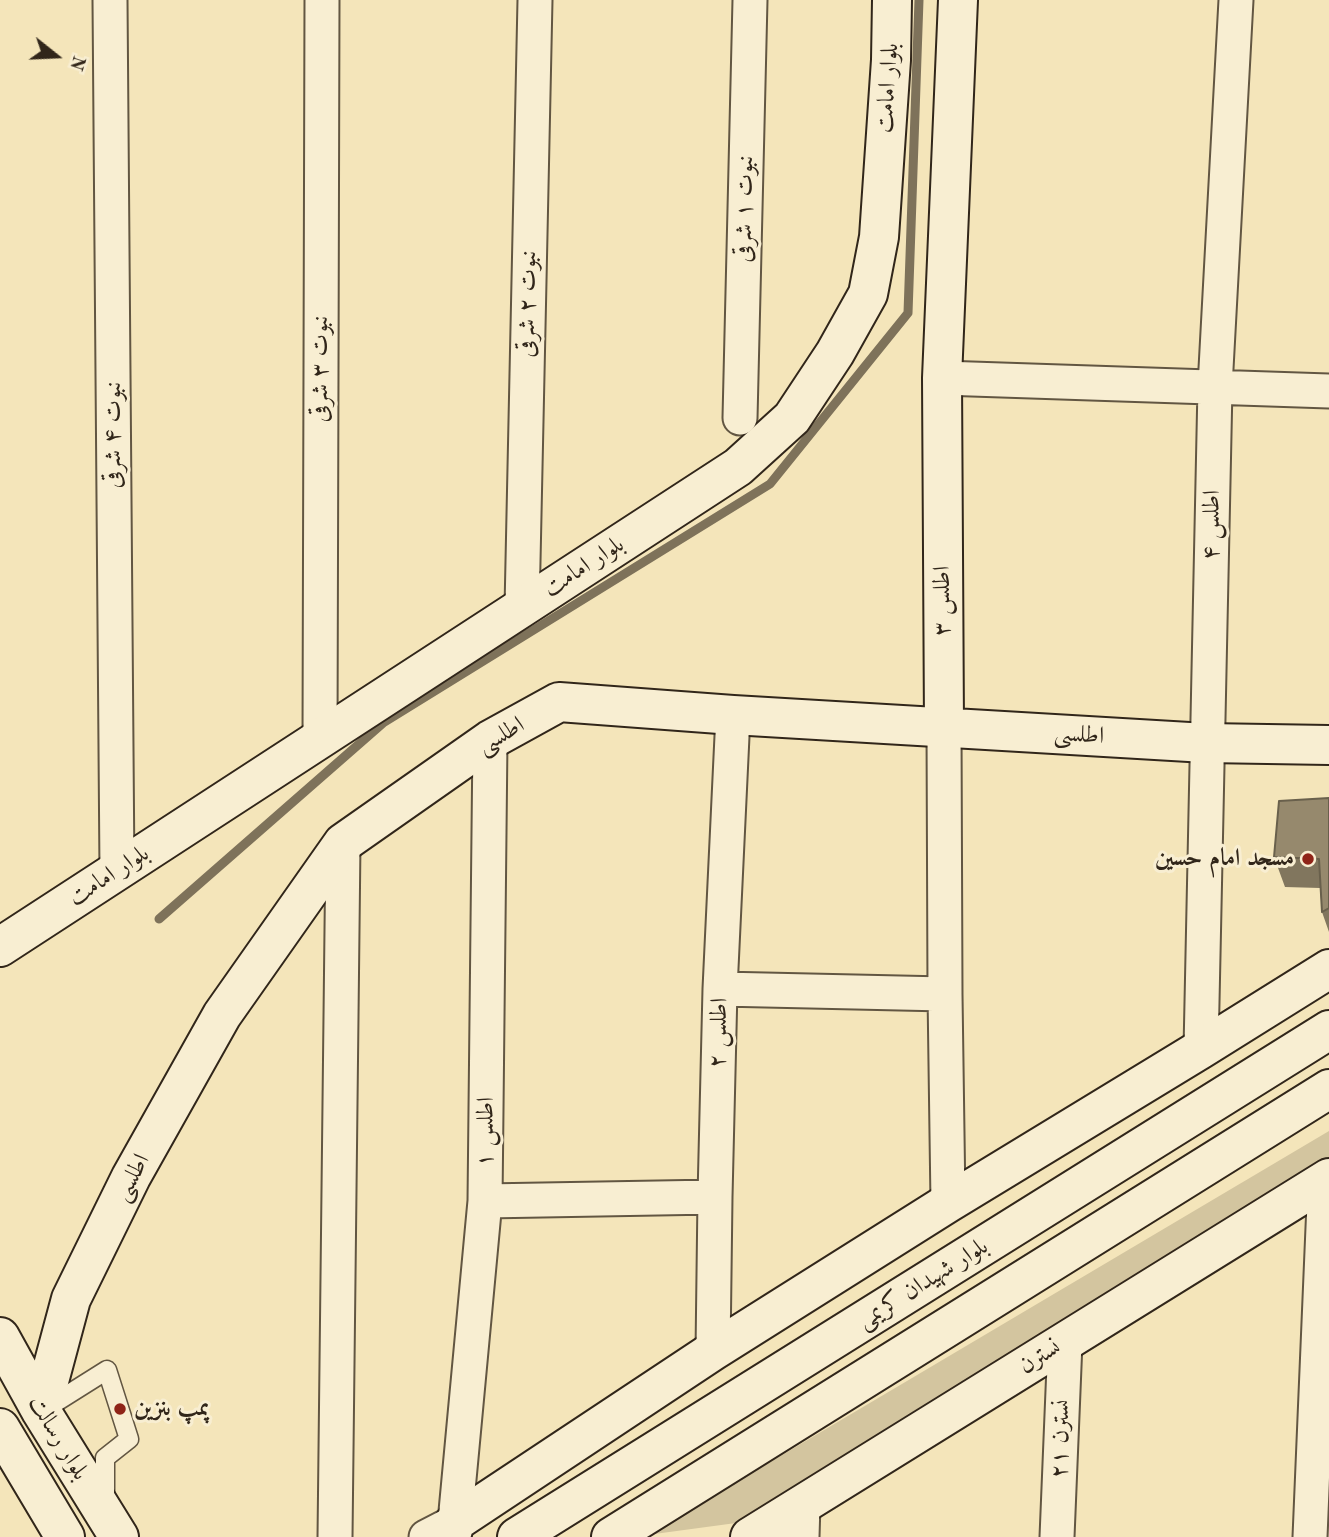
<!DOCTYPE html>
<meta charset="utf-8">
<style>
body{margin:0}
#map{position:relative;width:1329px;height:1537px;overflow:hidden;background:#f4e5ba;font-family:"Old Standard TT",serif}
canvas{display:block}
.north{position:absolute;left:21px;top:21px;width:70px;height:70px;-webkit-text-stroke:5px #f8eed2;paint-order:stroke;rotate:108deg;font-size:19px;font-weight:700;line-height:28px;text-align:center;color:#31261a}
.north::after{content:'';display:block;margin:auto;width:24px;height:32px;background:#31261a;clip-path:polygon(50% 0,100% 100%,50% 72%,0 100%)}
</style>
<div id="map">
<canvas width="1329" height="1537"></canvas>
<div class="north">N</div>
</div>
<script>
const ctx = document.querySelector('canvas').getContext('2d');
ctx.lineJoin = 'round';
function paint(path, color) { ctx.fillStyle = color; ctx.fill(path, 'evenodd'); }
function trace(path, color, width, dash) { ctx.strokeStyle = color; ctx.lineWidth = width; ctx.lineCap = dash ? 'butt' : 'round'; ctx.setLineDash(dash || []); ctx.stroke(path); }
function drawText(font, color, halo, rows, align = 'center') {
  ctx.font = font + ' "Old Standard TT",Amiri,serif'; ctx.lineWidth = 6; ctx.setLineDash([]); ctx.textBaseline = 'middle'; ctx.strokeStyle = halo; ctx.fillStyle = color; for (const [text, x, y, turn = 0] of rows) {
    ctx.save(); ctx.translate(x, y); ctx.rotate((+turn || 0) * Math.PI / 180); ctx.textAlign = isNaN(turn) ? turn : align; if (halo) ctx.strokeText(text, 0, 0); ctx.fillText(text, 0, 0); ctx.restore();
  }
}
paint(new Path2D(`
 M1329,1131v30l-593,362 -89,12z`), '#d3c59f');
trace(new Path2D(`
 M159,919l224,-196 387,-239 138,-171 11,-313`), '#7e725a', 9);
const lane = new Path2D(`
 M45,1409l62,-39 22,69 -24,19v45`);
const street = new Path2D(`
 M110,0l7,871
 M942,378l387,13
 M740,418l10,-418
 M522,608l13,-608
 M944,726l1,268 3,209
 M320,739l2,-739
 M720,989l225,5
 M1201,1049l14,-662 21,-387
 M485,1201l230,-4
 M713,1351l2,-154 5,-208 13,-274
 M335,1537l8,-694
 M426,1537l29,-15 30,-321 5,-461
 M802,1537l1,-33
 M1057,1537l8,-195
 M1310,1537l15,-357`);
const secondary = new Path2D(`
 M944,726l-2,-348 16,-378
 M0,947l738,-480 54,-49 43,-65 33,-59 11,-57 12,-177 1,-60
 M0,1337l41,74 78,126
 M41,1411l30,-112 60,-122 91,-162 121,-172 147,-103 69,-38 174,13 473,28 123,2
 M0,1428l65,109
 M451,1537l4,-15 258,-171 235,-148 253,-154 128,-80
 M517,1537l812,-507
 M611,1537l718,-448
 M750,1537l579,-359`);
trace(lane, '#625642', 21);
trace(street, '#625642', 37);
trace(secondary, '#31261a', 42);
trace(lane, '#f8eed2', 18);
trace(street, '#f8eed2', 33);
trace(secondary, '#f8eed2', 38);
paint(new Path2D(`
 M1329,798v134l-7,-20 -2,-24 -35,-1 -11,-30z`), '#81765e');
const building = new Path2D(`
 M1329,798v110l-7,4 -3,-53 -45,-2 5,-56z`);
paint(building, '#96896d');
trace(building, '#69604c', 2);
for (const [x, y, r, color] of [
 [1308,859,7,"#8f2418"],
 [120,1409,7,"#8f2418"]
]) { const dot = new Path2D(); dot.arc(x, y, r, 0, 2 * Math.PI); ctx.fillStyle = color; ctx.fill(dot); trace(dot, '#f8eed2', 2.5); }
drawText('24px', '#31261a', '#f8eed2', [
 ["بلوار امامت",888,88,-86],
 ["نبوت ۱ شرقی",745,209,-89],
 ["نبوت ۲ شرقی",528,304,-89],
 ["نبوت ۳ شرقی",321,369,-90],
 ["نبوت ۴ شرقی",114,435,-90],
 ["اطلس ۴",1212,525,-89],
 ["بلوار امامت",584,567,-33],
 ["اطلس ۳",943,601,-90],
 ["اطلسی",1079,735,4],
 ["اطلسی",501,736,-31],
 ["بلوار امامت",109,876,-33],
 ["اطلس ۲",719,1033,-88],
 ["اطلس ۱",486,1132,-89],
 ["اطلسی",132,1178,-62],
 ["بلوار شهیدان کریمی",923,1284,-32],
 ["نسترن",1040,1357,-32],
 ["بلوار رسالت",58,1438,59],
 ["نسترن ۲۱",1061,1439,-88]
]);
drawText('bold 24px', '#31261a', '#f8eed2', [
 ["مسجد امام حسین",1294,859],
 ["پمپ بنزین",134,1409,"left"]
], 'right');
</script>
